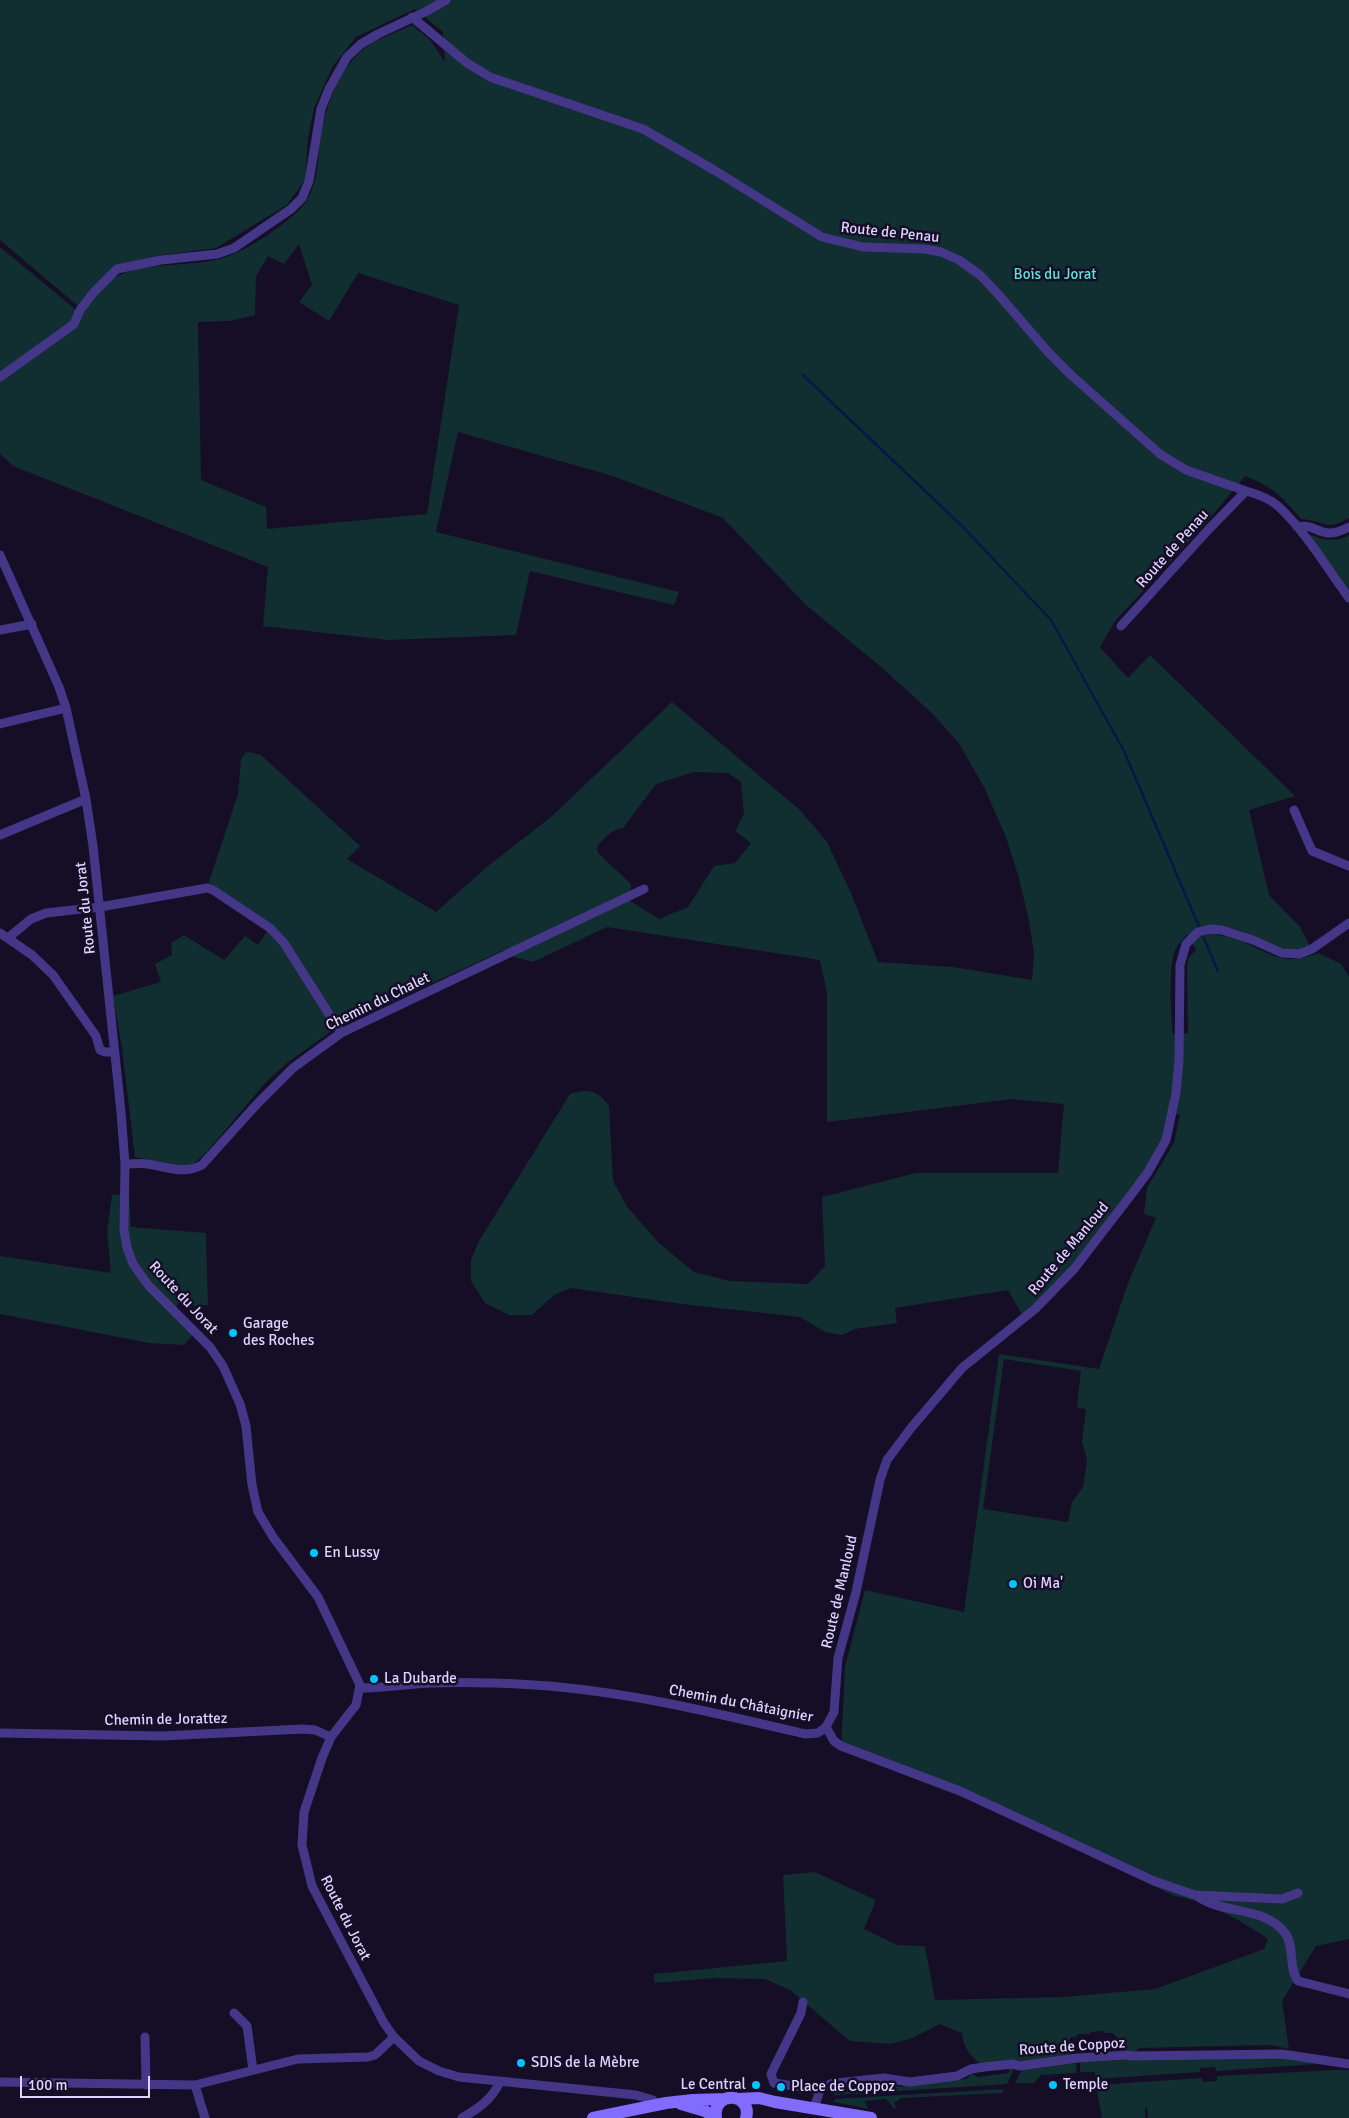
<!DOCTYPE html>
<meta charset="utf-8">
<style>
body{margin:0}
#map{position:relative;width:1349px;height:2118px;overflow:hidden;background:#160e27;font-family:Signika,sans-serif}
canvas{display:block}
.scale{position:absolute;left:20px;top:2076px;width:130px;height:22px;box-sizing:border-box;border:2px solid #ded4ff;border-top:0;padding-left:6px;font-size:15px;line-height:18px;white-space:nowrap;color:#ded4ff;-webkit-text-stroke:4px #160e27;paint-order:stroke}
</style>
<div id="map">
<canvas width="1349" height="2118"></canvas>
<div class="scale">100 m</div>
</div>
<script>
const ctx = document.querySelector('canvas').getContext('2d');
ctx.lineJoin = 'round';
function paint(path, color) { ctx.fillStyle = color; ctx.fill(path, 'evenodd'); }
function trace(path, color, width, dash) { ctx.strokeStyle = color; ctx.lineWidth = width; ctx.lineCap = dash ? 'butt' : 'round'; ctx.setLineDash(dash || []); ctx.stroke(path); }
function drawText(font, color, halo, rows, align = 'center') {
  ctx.font = font + ' Signika,sans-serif'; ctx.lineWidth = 5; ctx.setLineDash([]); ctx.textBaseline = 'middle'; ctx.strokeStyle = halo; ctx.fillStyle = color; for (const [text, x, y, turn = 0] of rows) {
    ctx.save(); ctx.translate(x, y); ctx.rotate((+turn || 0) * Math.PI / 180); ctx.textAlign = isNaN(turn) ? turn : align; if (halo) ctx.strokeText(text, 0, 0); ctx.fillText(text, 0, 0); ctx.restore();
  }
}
paint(new Path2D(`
 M0,0h1349v518c-23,14 -25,2 -48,1 -19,-23 -28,-32 -56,-43l-40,48 -90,97 -15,26 28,31 22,-23 145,141 -46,14 20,85 31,32 10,19 -12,4 -15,-1 -42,-18 -18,-5 -11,1 3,8c28,1 50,22 73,24 11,1 21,-3 31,-6l22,11 8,13v962l-33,7 -34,55 7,48 -18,-4 -132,3 -6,6 -4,-2 -16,-19h-8l-1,-2 -13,1 -1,2h-12l-2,3h-5l-6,14 5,1v2l-10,8 -76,5c-12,-10 -21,-18 -22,-34l-23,-9 -26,14 -23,6 -40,-3 -60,-51 -25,-11 -51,-1 -60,5v-9l133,-13 -4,-86 32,-3 61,28 -12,29 33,16 28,1 10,54 129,-3 91,-8 109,-40 4,-10c-25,-18 -63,-38 -93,-43l-192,-91 -142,-55 4,-83 20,-77 99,22 35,-258 100,15 29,-86 28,-65 -12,-4 3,-26 27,-45 6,-29 -8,1 -6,25 -62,92 -80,86 -16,-28 -113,18 2,15 -42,6 -13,6 -17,-3 -25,-15 -118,-13 -111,-16 -17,7 -22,20h-23l-24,-12 -14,-22v-21l8,-19 91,-147c17,-6 28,-4 39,12l4,75 14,26 32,36 35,29 36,9 78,3 17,-18 -3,-69 94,-24h142l6,-69 -52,-5 -185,23v-129l-7,-33 -213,-33 -74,35 -22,-6 -7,-6 -167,77 -50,36 -20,18 -62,73 -13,11 -8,2 -49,-10 -13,-109 -9,-52 48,-14 -6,-18 17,-9 -1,-12 13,-8 40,25 21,-24 13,9 11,-17 -62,-40 31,-94 3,-35 4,-6 5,-1 11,3 99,91 -13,13 89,53 52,-46 63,-49 121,-115 128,108 27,32 24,51 27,69 75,5 79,13 2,-26 -5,-34 -11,-45 -12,-38 -22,-50 -24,-42 -26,-30 -53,-48 -75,-62 -83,-87 -110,-42 -155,-44 -22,100 243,60 -5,13 -144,-34 -14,64 -128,5 -125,-14 5,-59 -255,-101 -13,-12v-207l81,67c11,-14 24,-33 41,-40 30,-12 66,-7 97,-15 23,-5 61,-31 78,-47 18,-17 20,-38 22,-62 4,-35 16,-79 46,-102 13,-10 32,-16 47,-23l18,15 15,22 -2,-30 -28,-23 -59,28 -23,29 -19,42 -6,30 -3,42 -18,25 -71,43 -55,7 -47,11 -36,40 -78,-66zM299,244l13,41 -13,17 30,19 29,-48 101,32 -32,209 -160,15 -1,-22 -65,-27 -3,-158 32,-1 25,-6 1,-39 12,-20 16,8zM694,772l34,1 13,9 3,32 -9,17 16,12 -16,20 -21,3 -26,41 -29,12 -29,-18 1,-17 -33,-31 -1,-6c7,-9 14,-17 26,-19l33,-44zM1187,934l9,16 -7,7 -2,10 1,66 -15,1c-2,-20 -5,-65 2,-84 3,-5 8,-11 12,-16zM1004,1359l77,12 -4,33 1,4 8,1 -4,32 5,19 -4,27 -11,15 -4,20 -85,-13z
 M1309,534c13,6 27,9 40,1v56z
 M129,1194l2,33 75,6 2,72 -14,1 -12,-9 -9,15 20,23 -9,10 -35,-2 -149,-29v-58l111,17 -4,-42 5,-36z
 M1172,2058h113l32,6 -101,7 -1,-4 -15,1v4l-105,7v-7h-15v-10z
 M1076,2063l1,10 -36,2 -7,8h-19l8,-15z
 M1006,2067h6l2,2 -7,15 -171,11 -5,-2 1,-4 3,3 51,-4 2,-2 -1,-4 4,-1 7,6 69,-8 5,-6 5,4 31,-4 2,-2z
 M1337,2070h12v48h-201l-1,-11 -2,1v10h-43l-6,-33 106,-7 1,4 14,-1v-5z
 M1003,2089v4l-102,5 -7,5 2,4 -2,2 -8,-10 -22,2 5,8 -35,-7 1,-3z`), '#112e31');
trace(new Path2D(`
 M803,375l161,153 87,92 73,131 94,220`), '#081746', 2.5);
trace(new Path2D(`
 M412,17l55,46 23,14 153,52 71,41 108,67 41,10 62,2 16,3 18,8 21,15 18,19 50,58 23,23 89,79 26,16 60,21
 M0,377l74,-53 6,-14 14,-18 23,-23 44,-9 56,-6 17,-6 57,-39 11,-11 7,-17 12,-72 8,-20 18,-32 14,-13 17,-10 49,-23 19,-11
 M1297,527c22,-5 22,16 52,0
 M0,555l59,132 7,21 20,91 7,47 28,266 4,52 -1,66 3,18 6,16 15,21 62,62 13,19 17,38 6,22 6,59 6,27 15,25 45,60 42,88 -4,20 -25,32 -9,21 -18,54 -2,33 10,41 72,137 10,14 25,24 20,10 20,6 177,18 17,5 3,5
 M1121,626l88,-97 37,-38c11,3 23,7 32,15 28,26 49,62 71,92
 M0,630l32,-6
 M0,724l66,-16
 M1294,810l18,41 37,15
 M0,835l86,-36
 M0,933l32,22 21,20 43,61 4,14 5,2h10
 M8,938l23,-19 15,-6 54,-6 107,-19 6,2 57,38 14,15 57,90
 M125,1164c8,0 16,-1 23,0 20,3 35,11 54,1l55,-61 36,-36 48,-35 303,-144
 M360,1688c24,0 47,-4 72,-5 33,-1 68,0 102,2 92,6 182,28 271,49l13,-1 8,-6 8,-15 4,-54 18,-66 24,-112 7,-20 24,-32 51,-60 73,-59 39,-40 60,-78 14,-19 18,-32 10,-47 3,-33 1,-95 6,-21 12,-12 12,-3 12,1 31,10 29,13 17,1 13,-5 37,-26
 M826,1727l8,14 7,5 119,45 194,90 41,14 87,4 16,-6
 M0,1733l162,3 141,-7 12,1 16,7
 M1196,1895c24,20 68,10 89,38 10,13 3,35 13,48l51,13
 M803,2002l-2,11 -30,61 3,9 46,7
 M234,2013l13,13 6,44
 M145,2037l1,48
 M0,2082l195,3 103,-26 70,-2 7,-2 19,-18
 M195,2085l10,33
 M814,2108l6,-18 10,-6 6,-1 48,-5 26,4 47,-6 14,-7 13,-2 29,-3 6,2 59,-8 49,-3 5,1 150,-2 67,10
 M462,2118c17,-10 29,-18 38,-36`), '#453788', 9);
trace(new Path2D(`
 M738,2099l21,-1 16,4 96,16
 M681,2104l24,7 11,7
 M593,2118l73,-15 27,-3 32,-1
 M716,2118c-4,-29 37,-25 30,0`), '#826bff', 12);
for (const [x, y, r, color] of [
 [233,1333,5,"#00c5ff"],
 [314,1553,5,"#00c5ff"],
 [1013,1584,5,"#00c5ff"],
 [374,1679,5,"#00c5ff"],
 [521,2063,5,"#00c5ff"],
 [756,2085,5,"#00c5ff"],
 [1053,2085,5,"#00c5ff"],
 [781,2087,5,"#00c5ff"]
]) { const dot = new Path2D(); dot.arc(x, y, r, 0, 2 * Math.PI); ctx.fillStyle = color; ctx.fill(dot); trace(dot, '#160e27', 2); }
drawText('15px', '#ded4ff', '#160e27', [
 ["Route de Penau",890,233,6],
 ["Route de Penau",1173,549,-48],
 ["Route du Jorat",86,908,-96],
 ["Chemin du Chalet",378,1002,-26],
 ["Route de Manloud",1069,1249,-50],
 ["Route du Jorat",183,1298,47],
 ["Route de Manloud",840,1592,-77],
 ["Chemin du Châtaignier",741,1704,11],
 ["Chemin de Jorattez",166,1720,-1],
 ["Route du Jorat",345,1918,63],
 ["Route de Coppoz",1072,2047,-4]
]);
drawText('15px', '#5ae5d4', '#160e27', [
 ["Bois du Jorat",1055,275]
]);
drawText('15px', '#ded4ff', '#160e27', [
 ["Garage",243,1324],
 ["des Roches",243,1341],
 ["En Lussy",324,1553],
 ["Oi Ma'",1023,1584],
 ["La Dubarde",384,1679],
 ["SDIS de la Mèbre",531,2063],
 ["Le Central",746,2085,"right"],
 ["Temple",1063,2085],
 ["Place de Coppoz",791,2087]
], 'left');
</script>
